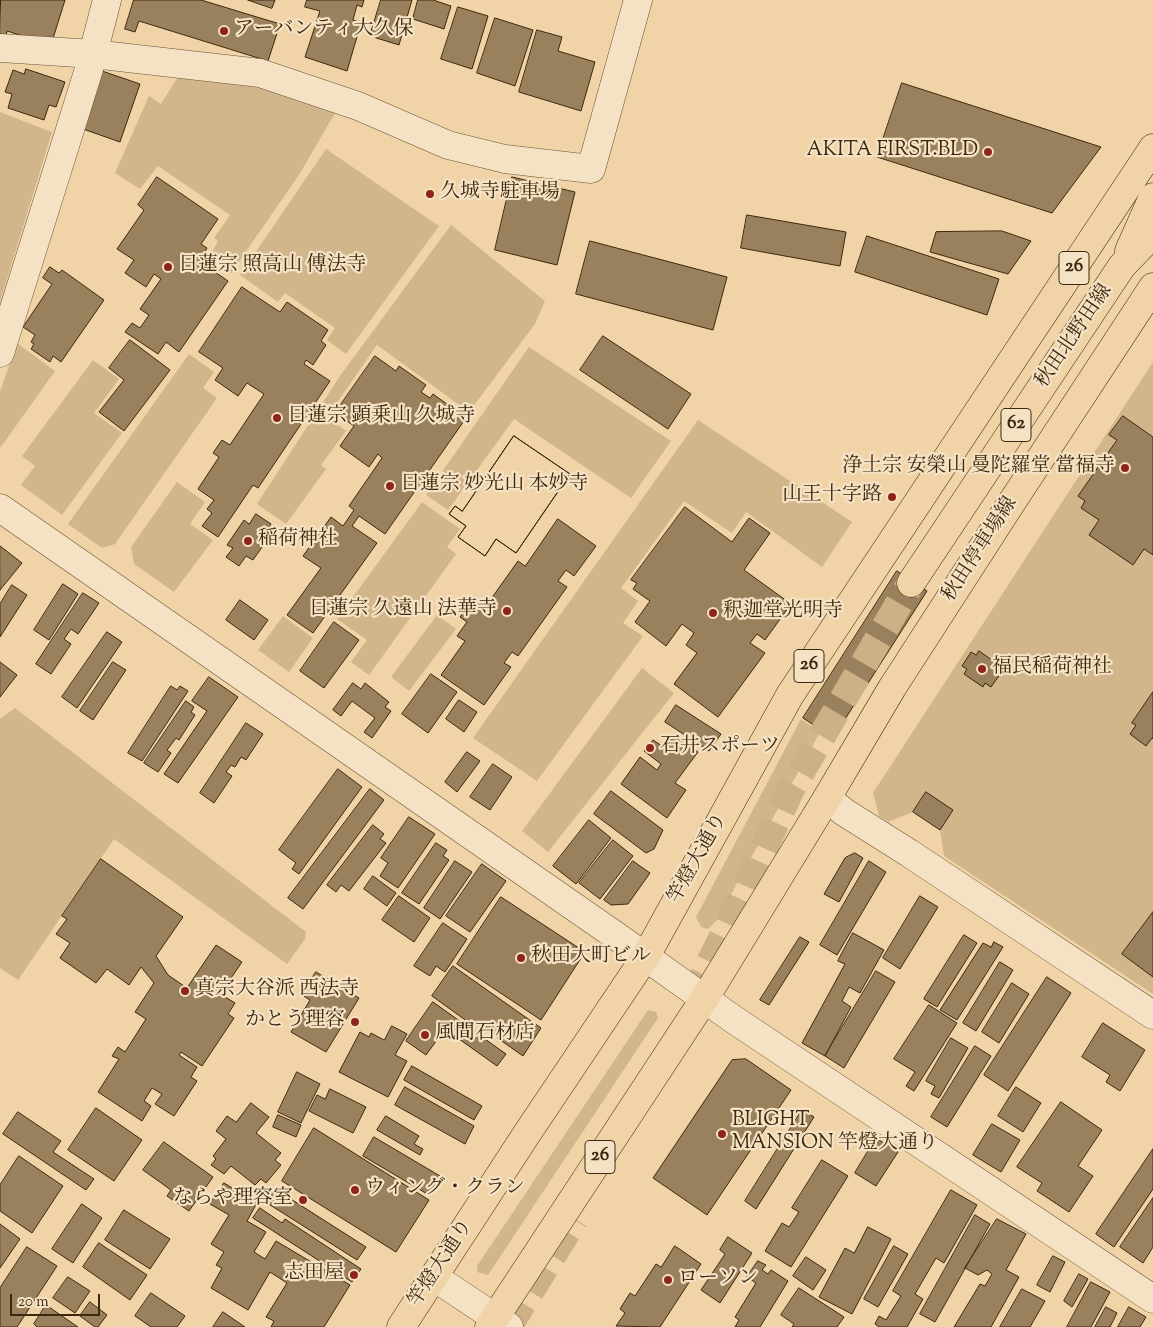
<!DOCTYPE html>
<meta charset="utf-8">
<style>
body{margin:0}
#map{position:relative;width:1153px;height:1327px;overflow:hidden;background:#f0d3a6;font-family:"Sorts Mill Goudy",serif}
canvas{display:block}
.scale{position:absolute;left:10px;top:1294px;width:90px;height:22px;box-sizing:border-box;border:2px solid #3c280d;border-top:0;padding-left:6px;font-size:15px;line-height:18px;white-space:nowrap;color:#3c280d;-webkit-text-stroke:4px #f5e2c5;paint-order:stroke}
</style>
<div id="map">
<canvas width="1153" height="1327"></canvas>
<div class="scale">20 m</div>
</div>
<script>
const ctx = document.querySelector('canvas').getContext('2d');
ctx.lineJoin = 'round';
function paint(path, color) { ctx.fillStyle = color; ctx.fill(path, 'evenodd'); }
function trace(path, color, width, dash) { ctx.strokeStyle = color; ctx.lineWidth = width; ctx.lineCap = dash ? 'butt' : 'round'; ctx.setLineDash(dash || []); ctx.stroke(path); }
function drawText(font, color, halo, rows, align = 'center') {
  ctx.font = font + ' "Sorts Mill Goudy","Noto Serif JP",serif'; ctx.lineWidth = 4.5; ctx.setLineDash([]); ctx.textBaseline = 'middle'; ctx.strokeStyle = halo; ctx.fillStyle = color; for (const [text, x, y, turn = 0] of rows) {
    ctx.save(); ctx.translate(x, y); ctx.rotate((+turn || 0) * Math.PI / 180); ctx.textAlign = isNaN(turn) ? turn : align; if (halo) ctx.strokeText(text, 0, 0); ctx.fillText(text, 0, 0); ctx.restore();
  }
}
paint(new Path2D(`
 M179,75l80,11 76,27 -36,62 -68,98 -22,-15 9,-17 -4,-3 16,-23 -72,-49 -18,23 -25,-16 34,-77 12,8z
 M0,112l52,20 -52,170z
 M326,149l113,77 -93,128 -19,-14 8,-12 -50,-35 -7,9 -38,-27z
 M451,225l94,76 -10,23 -66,88 -92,-67 -50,72 19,14 -25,34 5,4 -40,55 -29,-20 83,-128z
 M17,343l38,28 -54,76 -1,-1v-54z
 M529,347l142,94 -40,57 -117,-79 -66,91 -22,-15z
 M189,354l25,18 -11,16 14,10 -102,146 -13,4 -34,-24z
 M93,360l26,19 -25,34 28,20 -60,82 -41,-30 14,-19 -13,-10z
 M1153,362v632l-209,-138 -4,-27 -27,-17 -25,10 -9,-6 -6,-23z
 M698,420l154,102 -30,45 -76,-55 -14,21 -48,-32 -63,87 17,13 -15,22 20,13 -106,145 -64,-43z
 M177,482l28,20 -15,22 23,16 -39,52 -40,-28 -3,-17z
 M422,502l38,27 -13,18 9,7 -87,121 -18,-13 16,-22 -30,-21z
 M437,615l19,14 -47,62 -18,-14z
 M283,616l30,22 -24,34 -31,-22z
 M642,668l32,25 -126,159 -26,-21z
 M15,708l291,224 -1,7 -18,25 -173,-125 -96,141 -18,-12v-249z
 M801,719l19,13 -103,188 -9,9 -7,-2 -5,-10z
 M648,1010l8,2 2,6 -170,257 -11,-3v-6z`), '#d1b68c');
const building = new Path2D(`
 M1,0h64l-14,45 -44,-14 -1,5 -6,-2z
 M134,0h67l79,24 -12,37 -129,-40 -4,11 -10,-3z
 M248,0h27l-3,8z
 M307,0h57l-2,7 -5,-2 -4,15 8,3 -14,48 -42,-14 15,-46 -15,-4z
 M381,0h31l-13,45 -29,-9z
 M418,0h15l18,6 -7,23 -31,-10z
 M458,7l30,9 -16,53 -31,-10z
 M495,18l38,12 -18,56 -38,-13z
 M537,30l25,7 -4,14 37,11 -14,49 -62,-19z
 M26,69l39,13 -9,25 -7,-2 -5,15 -36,-12 4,-14 -7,-2 8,-22 11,4z
 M102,71l38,13 -20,58 -37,-13z
 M902,83l199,64 -49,66 -175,-56z
 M157,177l61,42 -17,25 6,4 -8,13 29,20 -49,71 -13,-10 -8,12 -33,-22 7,-9 8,5 9,-13 -9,-6 21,-30 -7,-5 -8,13 -21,-14 9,-13 -17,-11 27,-39 -6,-5z
 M512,177l63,15 -18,73 -62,-15z
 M747,215l99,17 -6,34 -99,-18z
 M1002,231l29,10 -23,33 -78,-22 6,-20z
 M867,236l132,43 -12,36 -132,-43z
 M590,241l137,36 -14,53 -137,-36z
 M50,267l9,6 3,-3 42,30 -43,62 -8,-6 -3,6 -19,-13 3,-5 -3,-2 4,-7 -12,-8 29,-43 -9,-6z
 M242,287l38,25 7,-10 41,28 -7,11 5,4 -13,20 -7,-5 -2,4 26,17 -72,107 -5,-3 -35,52 -16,-11 10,-13 -5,-4 7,-9 -16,-11 21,-32 -6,-4 9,-13 8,5 34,-51 -17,-11 -9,13 -23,-16 8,-12 -24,-16z
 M603,336l88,58 -23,35 -88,-59z
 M130,340l40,30 -46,61 -25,-19 25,-32 -15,-12z
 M375,356l21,15 3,-5 27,19 -5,7 9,6 3,-4 33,24 -81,116 -26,-18 -7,10 25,17 -64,90 -26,-18 34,-47 -18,-12 28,-39 12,9 11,-16 -5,-4 33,-48 -4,-4 -9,13 -29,-21 14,-20 -19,-13z
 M1123,416l30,21v118l-9,-6 -11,16 -44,-30 10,-15 -18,-12 4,-7 -7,-5 39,-56 -8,-5z
 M514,436l56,38 -54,79 -20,-14 -11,17 -27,-19 8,-11 -17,-12 6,-8 7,5z
 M514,436l56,38 -54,79 -20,-14 -11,17 -27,-19 8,-11 -17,-12 6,-8 7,5z
 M685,507l47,35 17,-24 21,15 -26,37 47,34 -26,36 -8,-6 -7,9 15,10 -47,64 -44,-33 23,-31 -11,-8 8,-12 -12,-9 -16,22 -31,-24 15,-21 -17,-12 4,-6 -6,-3z
 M256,514l15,10 -7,10 5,3 -16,23 -7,-4 -7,10 -13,-9 7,-9 -6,-3 17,-25 5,4z
 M558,519l38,27 -22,30 -8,-6 -8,11 9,6 -49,69 -6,-4 -8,11 7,4 -27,38 -43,-30 24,-34 -8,-5 10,-14 -7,-5 14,-20 12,9 32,-45 7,5z
 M0,546l22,17 -22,27z
 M897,571l30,20 -94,147 -30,-20z
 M63,584l15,10 -29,46 -15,-10z
 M12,585l15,10 -27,42v-33z
 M83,593l16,10 -21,31 -7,-5 -7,10 7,5 -20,30 -15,-10z
 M240,600l28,20 -14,20 -28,-20z
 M334,622l25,18 -35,48 -24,-17z
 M107,632l15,10 -45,66 -15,-11z
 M979,651l20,14 -2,4 4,4 -10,14 -6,-4 -2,4 -19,-13 3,-5 -5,-3 9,-14 5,3z
 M0,662l17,13 -17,22z
 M113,662l13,8 -33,50 -13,-9z
 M431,674l26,18 -29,41 -26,-19z
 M209,677l29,20 -60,86 -14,-9 43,-63 -15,-10z
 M353,683l8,6 4,-6 24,19 -4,5 6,4 -19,27 -8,-6 11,-14 -23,-17 -11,15 -8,-6z
 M171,686l6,4 3,-4 8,5 -46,70 -14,-8z
 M1153,692v47l-1,-1 -6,8 -16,-12 6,-9 -4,-2z
 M459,700l18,12 -13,20 -18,-13z
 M186,701l8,6 -3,5 4,3 -16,25 -3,-2 -9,12 4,3 -13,19 -14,-9z
 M676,705l45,29 -12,17 -44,-29z
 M246,723l17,11 -17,26 -5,-3 -6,10 -4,-2 -5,7 6,4 -18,27 -14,-10z
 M674,735l24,17 -23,31 11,7 -19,28 -46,-34 19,-27 17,13 4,-6 -17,-13 9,-11 12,8z
 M467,752l13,9 -23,31 -12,-10z
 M493,764l19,13 -22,33 -20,-13z
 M338,769l24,18 -63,87 -7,-5 4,-6 -17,-13z
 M370,789l14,11 -81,109 -15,-11z
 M611,791l52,39 -9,19 -8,4 -52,-39z
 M926,792l27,18 -13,20 -27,-18z
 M409,817l26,17 -37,54 -18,-12 8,-13 -7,-5z
 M589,820l22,18 -35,46 -23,-18z
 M373,825l11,9 -4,5 6,4 -37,48 -8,-6 -5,7 -9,-7z
 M613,840l20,16 -33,43 -21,-16z
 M436,843l11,7 -4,6 6,4 -30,44 -17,-11z
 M855,853l8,5 -24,44 -15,-8 21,-36z
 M101,859l82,58 -27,39 12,19 19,13 29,-43 26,17 -22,32 15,9 -7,11 6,4 -32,48 -21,-14 -2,3 18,12 -6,10 6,4 -23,35 -19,-12 7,-10 -10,-6 -8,13 7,5 -9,15 -44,-29 21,-33 -7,-3 6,-9 7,5 21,-33 -11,-7 19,-29 -13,-16 -12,18 -22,-16 -11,14 -36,-25 10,-15 -14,-9 11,-15 -5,-3z
 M455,861l17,11 -32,47 -16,-11z
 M633,861l17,12 -22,31 -17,1 -7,-5z
 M869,861l17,11 -49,83 -17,-10z
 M482,864l24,17 -36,51 -24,-16z
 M373,876l23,17 -9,13 -23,-17z
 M399,896l31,22 -16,24 -32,-22z
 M920,896l18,11 -38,62 -17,-11z
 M501,897l84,55 -44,68 -84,-56z
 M1153,912v65l-31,-23z
 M443,923l24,16 -22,33 -9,-6 -6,10 -16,-10z
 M853,933l31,17 -24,43 -11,-6 -7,14 9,6 -26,49 -23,-13 43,-79 -7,-3z
 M964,935l13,8 -40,64 -13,-8z
 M800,937l9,5 -40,63 -9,-5z
 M994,942l9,5 -46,73 -17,-10 43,-67 8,4z
 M1000,962l13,8 -37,61 -13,-8z
 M453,966l88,62 -18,28 -44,-31 -11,-3 -36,-26z
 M876,971l19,11 -51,86 -19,-12z
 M316,972l43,26 -33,54 -35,-20 19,-32 -8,-5z
 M1047,977l24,16 -63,98 -24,-16z
 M1012,983l17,11 -30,49 -17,-11z
 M433,1002l73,52 -9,12 -52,-37 -19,26 -20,-14z
 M929,1005l28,18 -43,68 -8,-5 9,-14 -21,-13z
 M1103,1023l42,27 -25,41 -14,-9 4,-7 -28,-18z
 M392,1026l15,8 -12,21 12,6 -19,36 -49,-25 21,-40 9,5 2,-4 13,7z
 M951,1038l17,10 -29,50 -8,-4 4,-8 -9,-5z
 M975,1046l16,10 -44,71 -16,-10z
 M746,1059l45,31 -84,125 -54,-37 79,-118z
 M412,1066l70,40 -8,14 -70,-40z
 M297,1072l23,12 -19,39 -23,-11z
 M405,1087l69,39 -9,18 -70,-39z
 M1016,1087l25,16 -18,29 -25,-16z
 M330,1089l36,18 -13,26 -44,-22 8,-16 8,4z
 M1061,1102l41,28 -24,36 15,10 -24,36 -32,-21 5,-8 -25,-16z
 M251,1103l18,14 -13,16 25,20 -6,7 6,5 -15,18 -5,-4 -6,6 -24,-19 -7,8 -13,-9 5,-6 -3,-3 13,-17 -10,-8 11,-15 9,6z
 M96,1108l46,32 -28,41 -46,-31z
 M802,1110l12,7 -58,92 -11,-8z
 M18,1112l43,29 -8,11 41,27 -8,11 -83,-56z
 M278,1115l23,10 -5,12 -23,-10z
 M386,1116l33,20 -5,8 9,5 -3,6 -43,-25z
 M992,1124l28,16 -19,32 -28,-17z
 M314,1128l115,72 -33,52 -114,-71z
 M374,1137l66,39 -11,19 -66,-39z
 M876,1138l22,14 -22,34 -21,-13z
 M164,1142l49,35 -24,34 -22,-15 4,-6 -28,-20z
 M1153,1149v40l-39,58 -18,-13z
 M19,1156l44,30 -31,47 -32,-22v-26z
 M822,1160l26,16 -57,91 -26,-16 17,-28 7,4 10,-15 -7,-4z
 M224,1183l33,20 -10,18 19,11 -12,20 11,7 11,-18 74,44 -26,42h-53l3,-6 -8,-4 21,-34 -17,-11 -22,38 -37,-22 11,-20 -6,-3 8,-13 -13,-8 18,-29 -19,-11z
 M275,1189l91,58 -9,13 -90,-57z
 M951,1190l26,15 -33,58 -8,-5 -21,36 8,5 -16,28h-28l-4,-3 4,-8 7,4 15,-24 -8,-5z
 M1153,1198v49l-10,16 -23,-16z
 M82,1204l20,14 -29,45 -21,-14z
 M260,1208l22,15 3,-4 76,50 -9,13 -99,-64z
 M124,1210l46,29 -20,30 -45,-29z
 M975,1215l15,9 -55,98 -15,-8z
 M997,1219l29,15 -20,36 13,7 -28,50h-37l26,-43 5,2 7,-12 -5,-4 -9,5 -13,-7z
 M0,1224l20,15 -20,29z
 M868,1227l23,12 -39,75 -33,-17 26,-49 9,5z
 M728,1237l24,16 -32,50 -19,-13 24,-36 -5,-4z
 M99,1243l48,32 -17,25 -47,-33z
 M675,1246l26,18 -41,63 -44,-1 9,-13 -5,-4 10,-16 5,3 21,-32 5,3z
 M894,1246l14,8 -30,53 -14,-8z
 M27,1247l30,19 -40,61h-17v-39z
 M1053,1256l12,6 -15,30 -13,-7z
 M806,1257l20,13 -13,20 -20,-14z
 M758,1261l8,4 -4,5 6,4 3,-4 17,11 -28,46h-25l4,-7 -4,-3 21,-34 -9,-6z
 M1079,1274l9,5 -16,28 -8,-6z
 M68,1277l22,14 -15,22 -22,-15z
 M1091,1282l19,10 -19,35h-24z
 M799,1288l45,29 -7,10h-45l2,-3 -13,-9z
 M1022,1289l23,12 -15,26h-30z
 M151,1293l34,23 -8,11h-26l-16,-11z
 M90,1302l17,13 -9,12h-3l-15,-11z
 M46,1305l32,22h-41l-3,-3z
 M1106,1307l11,6 -7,14h-15z
 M1129,1307l17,10 -6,10h-22z
 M223,1312l22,15h-32z`);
paint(building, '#9a815d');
trace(building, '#3c280d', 1);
trace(new Path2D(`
 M692,1000l36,-74 63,-137 120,-206
 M508,1327l67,-108`), '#ccb187', 28, [28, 14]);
const minor = new Path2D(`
 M0,48l93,6 167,19 98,33 90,39 57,14 86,10 47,-169
 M0,353l89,-284 18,-69
 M0,508l619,430 114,81 420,280
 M827,798l17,14 65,41 244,162
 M434,1277l75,50`);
const major = new Path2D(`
 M401,1327l125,-192 120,-179 144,-261 363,-547
 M489,1327l216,-329 122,-200 65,-110 120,-186 141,-215`);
const highway = new Path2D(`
 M1129,251l24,-54
 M911,583l211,-317 31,-32`);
trace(minor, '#695333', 29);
trace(major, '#3c280d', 29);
trace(highway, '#3c280d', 29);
trace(minor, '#f5e2c5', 28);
trace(major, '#f0d3a6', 28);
trace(highway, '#f0d3a6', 28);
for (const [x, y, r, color] of [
 [224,31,5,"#8f2418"],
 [988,152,5,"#8f2418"],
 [430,194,5,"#8f2418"],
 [168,267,5,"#8f2418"],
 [277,418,5,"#8f2418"],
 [1125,468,5,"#8f2418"],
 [390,486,5,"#8f2418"],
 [892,497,5,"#8f2418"],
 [248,541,5,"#8f2418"],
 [507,611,5,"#8f2418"],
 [713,613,5,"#8f2418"],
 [982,669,5,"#8f2418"],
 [650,748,5,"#8f2418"],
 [521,958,5,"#8f2418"],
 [185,991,5,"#8f2418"],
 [355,1022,5,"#8f2418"],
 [425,1035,5,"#8f2418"],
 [722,1134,5,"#8f2418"],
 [355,1190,5,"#8f2418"],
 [303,1200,5,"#8f2418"],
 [354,1275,5,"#8f2418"],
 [668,1280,5,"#8f2418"]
]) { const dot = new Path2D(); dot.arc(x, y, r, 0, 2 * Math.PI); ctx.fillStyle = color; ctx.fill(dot); trace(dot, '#f5e2c5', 2); }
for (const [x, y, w] of [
 [1074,268,30],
 [1016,425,30],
 [809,666,30],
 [600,1157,30]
]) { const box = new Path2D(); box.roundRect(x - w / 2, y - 16.5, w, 33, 4); ctx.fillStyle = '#f5e2c5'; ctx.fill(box); trace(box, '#3c280d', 1); }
drawText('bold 19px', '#3c280d', null, [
 ["26",1074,268],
 ["62",1016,425],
 ["26",809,666],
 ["26",600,1157]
]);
drawText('20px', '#3c280d', '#f5e2c5', [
 ["アーバンティ大久保",234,31],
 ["AKITA FIRST.BLD",978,152,"right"],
 ["久城寺駐車場",440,194],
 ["日蓮宗 照高山 傅法寺",178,267],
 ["日蓮宗 顕乗山 久城寺",287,418],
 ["浄土宗 安榮山 曼陀羅堂 當福寺",1115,468,"right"],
 ["日蓮宗 妙光山 本妙寺",400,486],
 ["山王十字路",882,497,"right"],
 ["稲荷神社",258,541],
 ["日蓮宗 久遠山 法華寺",497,611,"right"],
 ["釈迦堂光明寺",723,613],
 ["福民稲荷神社",992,669],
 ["石井スポーツ",660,748],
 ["秋田大町ビル",531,958],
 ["真宗大谷派 西法寺",195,991],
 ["かとう理容",345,1022,"right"],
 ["風間石材店",435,1035],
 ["BLIGHT",732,1122],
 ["MANSION 竿燈大通り",732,1145],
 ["ウィング・クラン",365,1190],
 ["ならや理容室",293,1200,"right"],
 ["志田屋",344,1275,"right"],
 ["ローソン",678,1280]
], 'left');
drawText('20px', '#3c280d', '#f5e2c5', [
 ["秋田北野田線",1075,337,-56],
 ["秋田停車場線",981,550,-57],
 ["竿燈大通り",699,859,-61],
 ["竿燈大通り",442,1264,-57]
]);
</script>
